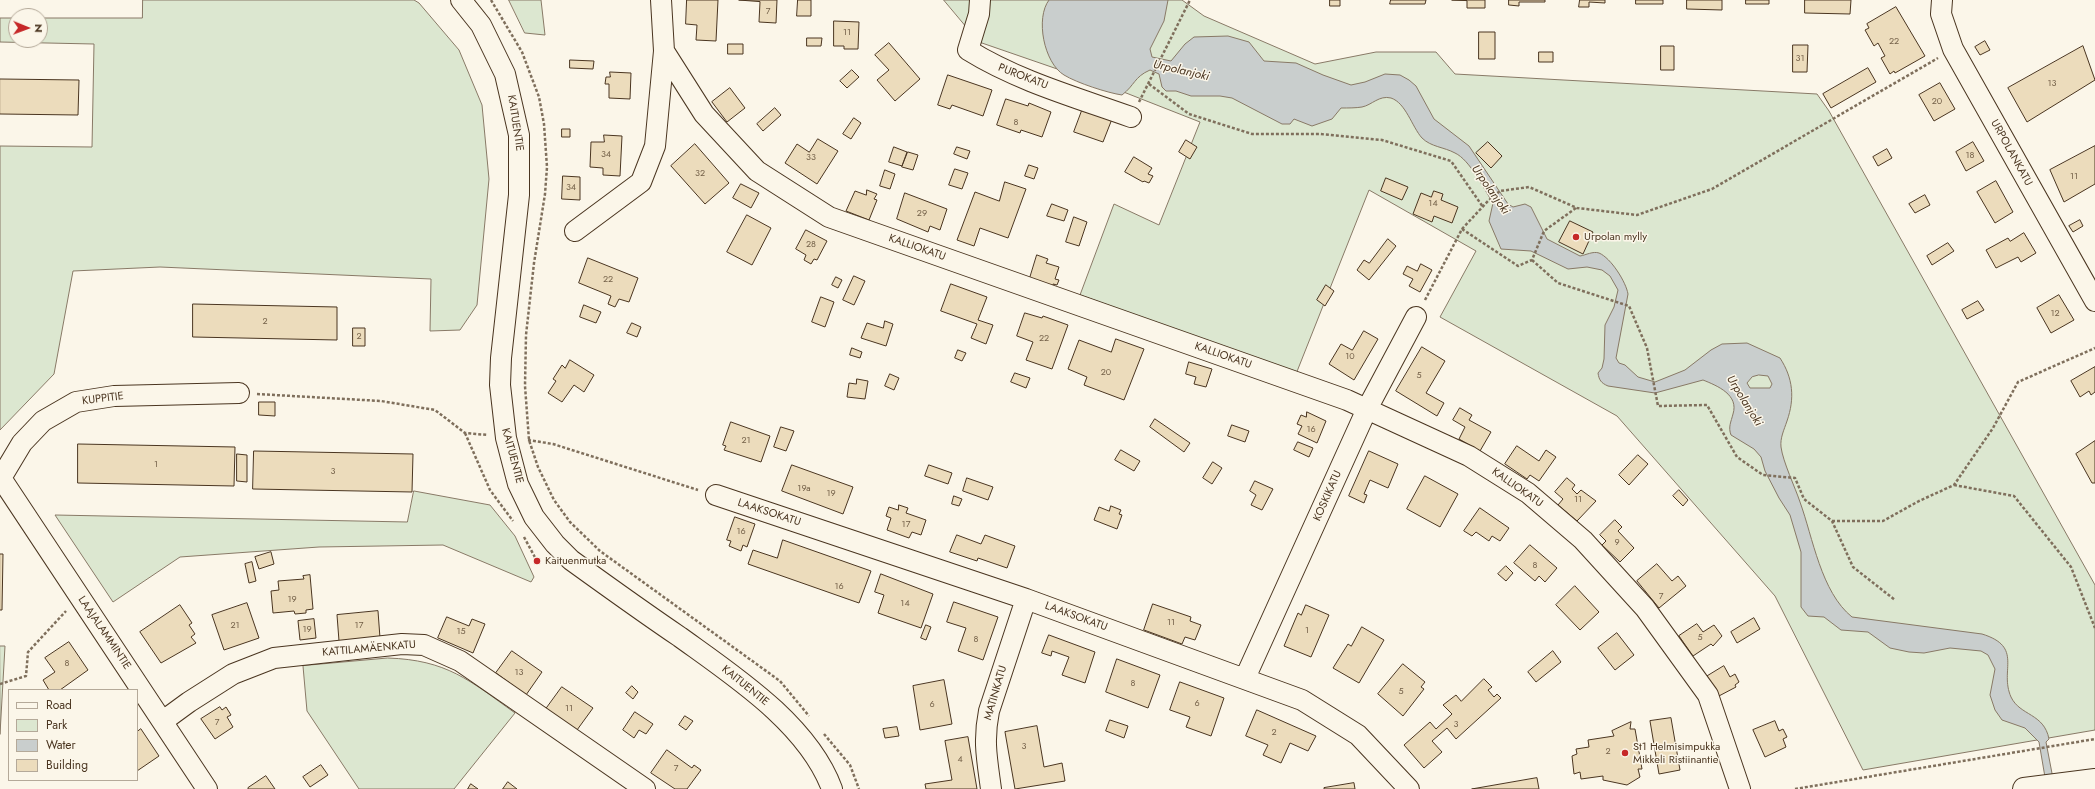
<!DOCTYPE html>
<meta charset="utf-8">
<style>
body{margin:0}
#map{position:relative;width:2095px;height:789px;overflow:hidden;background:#fbf6e9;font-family:Jost,sans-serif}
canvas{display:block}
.legend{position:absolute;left:8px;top:689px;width:130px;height:92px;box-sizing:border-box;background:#fbf6e9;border:1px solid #b4a999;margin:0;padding:5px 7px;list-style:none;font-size:12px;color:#4a3520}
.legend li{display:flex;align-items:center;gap:8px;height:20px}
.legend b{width:20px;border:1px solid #b4a999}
.north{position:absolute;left:8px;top:8px;width:40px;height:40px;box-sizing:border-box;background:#fbf6e9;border:1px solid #b4a999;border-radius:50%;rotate:91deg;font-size:11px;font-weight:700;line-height:16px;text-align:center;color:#4a3520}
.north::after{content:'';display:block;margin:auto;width:14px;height:18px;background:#c62828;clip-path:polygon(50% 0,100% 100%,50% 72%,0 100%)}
</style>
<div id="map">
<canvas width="2095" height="789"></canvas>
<ul class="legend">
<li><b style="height:5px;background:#fbf6e9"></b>Road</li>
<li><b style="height:11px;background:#dce7d0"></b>Park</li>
<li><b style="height:11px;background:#c9cecd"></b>Water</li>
<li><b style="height:11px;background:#ecdcbc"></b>Building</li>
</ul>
<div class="north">N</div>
</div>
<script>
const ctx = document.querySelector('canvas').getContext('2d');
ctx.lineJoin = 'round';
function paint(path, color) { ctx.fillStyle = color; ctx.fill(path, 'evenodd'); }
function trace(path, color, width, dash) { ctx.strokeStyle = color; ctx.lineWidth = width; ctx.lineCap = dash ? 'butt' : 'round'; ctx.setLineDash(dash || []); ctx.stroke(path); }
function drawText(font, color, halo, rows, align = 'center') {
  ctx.font = font + ' Jost,sans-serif'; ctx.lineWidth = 3; ctx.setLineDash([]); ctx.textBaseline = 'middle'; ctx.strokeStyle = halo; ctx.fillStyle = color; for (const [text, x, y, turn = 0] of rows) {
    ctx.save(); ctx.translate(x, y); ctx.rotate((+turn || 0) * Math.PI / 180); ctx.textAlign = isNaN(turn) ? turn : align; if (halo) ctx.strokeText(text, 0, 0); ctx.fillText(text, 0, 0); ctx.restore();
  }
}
const green = new Path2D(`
 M143,0h271l5,3 40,47 23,55 7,74 -12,126 -17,25 -30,1 1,-52 -271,-12 -87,4 -19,103 -54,56v-284l92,1 2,-103 -94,-2v-24h16v22h24v-22h102z
 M509,0h32l4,35 -20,-2z
 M944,0h238l22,16 111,48 61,-12h60l19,22 362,20 12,17 266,474v145l-232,40 -88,-174 -158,-180 -177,-99 36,-66 -107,-61 -73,184 -216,-79 34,-91 45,21 41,-103 -79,-31 -142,-49z
 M414,491l76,14 25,31 19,41 -3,5 -88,-37 -124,2 -139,10 -67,45 -58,-87 352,7z
 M0,646h5l-5,88z
 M388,658c59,2 81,22 127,55l-61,76h-95l-52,-78 -4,-45z`);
paint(green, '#dce7d0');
trace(green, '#887966', 1);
const water = new Path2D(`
 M1049,0h119l-4,21 -14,28 2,8 19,4 14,-17 9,-7 34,-1 21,6 15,19 32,2 27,12 28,10 14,-3 20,-8 15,1 9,5 7,6 18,33 35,27 39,58 5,3 12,-3 6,3 16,32 33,17c6,-1 13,-5 19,-3 12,5 27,29 29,41l-12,64 3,5 6,2 13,12 17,5 30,-12 26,-20 11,-6 25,-1 33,15c13,20 15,40 7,63 -3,9 -7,17 -6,26 2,15 14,40 19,55 13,36 21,90 52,115l130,17c42,13 17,36 29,63 9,19 33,16 38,42l-3,3 9,47h-8l-8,-47 -14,-14 -23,-8 -7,-10 -5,-15 5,-26 -7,-14 -7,-4 -31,-3 -26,5 -15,-1 -19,-4 -22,-16 -27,-2 -17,-13 -16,-1 -7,-9v-55l-11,-37 -11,-17 -14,-27 -4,-14 -7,-8 -23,-14c-3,-8 0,-13 2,-21 6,-19 -15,-28 -30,-34l-48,13 -47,-7c-7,-3 -9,-6 -10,-13l4,-5 2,-9 1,-34 9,-18 4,-17 -8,-14 -8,-6 -15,-3 -19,2 -37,-18 -30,-2 -12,-28 4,-18c-9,-14 -23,-43 -38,-50 -11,-6 -24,-6 -33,-15 -10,-11 -16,-35 -31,-40 -12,-3 -19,7 -29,9 -6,1 -14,1 -21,1l-9,11 -20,7 -18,-7 -4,5h-8l-50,-26 -12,-2h-29l-15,-5h-10l-4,-4 -3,-13 -9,-4c-16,7 -15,15 -28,25 -14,-2 -45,-12 -58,-20 -20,-12 -29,-57 -15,-75zM1759,375l9,1 4,8 -2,4h-20l-3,-5 5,-6z`);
paint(water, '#c9cecd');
trace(water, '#887966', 1);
const building = new Path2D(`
 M687,0h31l-2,41 -20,-1 1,-15 -11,-1z
 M739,0h38l-1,23 -17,-1 1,-20z
 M798,0h13v16h-14z
 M1330,0h10v6h-10z
 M1391,0h35l-1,4h-35z
 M1452,0h33v8h-18v-7z
 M1509,0h36v2h-26v4l-10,-1z
 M1580,0h25v3l-16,-1v5h-10z
 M1636,0h27v4h-27z
 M1687,0h35v10l-35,-1z
 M1746,0h23v4h-23z
 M1805,0h46l-1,14 -45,-1z
 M1896,7l29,49 -30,17 -1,-2 -4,3 -9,-16 4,-2 -7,-13 -4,3 -9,-16 4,-2 -2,-4z
 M834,21l25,1 -1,27h-14v-3h-10z
 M1479,32h16v27h-16z
 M807,38h15l-1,8h-14z
 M1985,41l5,9 -10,5 -5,-8z
 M889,43l31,36 -25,22 -18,-21 12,-10 -14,-15z
 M728,44h15v10h-15z
 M1793,45h15l-1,27h-14z
 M1661,46h13v24h-13z
 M2083,46l12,34 -68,42 -19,-34z
 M1539,52h14v10h-14z
 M570,60l24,1 -1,8 -23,-1z
 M1868,68l8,14 -45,26 -8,-14z
 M852,70l7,7 -12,11 -7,-7z
 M610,72l21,1 -1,26 -21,-1v-14h-4l1,-7h4z
 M948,75l44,15 -9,26 -31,-11 -2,4 -12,-4z
 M0,79l79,1 -1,35 -78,-1z
 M1940,83l15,26 -21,12 -15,-26z
 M730,88l15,20 -18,14 -15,-20z
 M1006,99l22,7 1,-3 22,9 -9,25 -21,-7 -1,3 -23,-8z
 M775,108l6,7 -18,16 -6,-7z
 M1083,108l29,11 -9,23 -29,-10z
 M854,118l7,5 -10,16 -8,-5z
 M562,129h8v8h-8z
 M604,135l18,1 -2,40 -17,-1v-7l-13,-1 1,-25h13z
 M818,139l20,12 -21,33 -32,-21 12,-19 12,8z
 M1186,140l11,7 -7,12 -11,-7z
 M1488,142l14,14 -11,12 -15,-15z
 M1973,142l11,19 -18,10 -10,-19z
 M695,144l34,39 -24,21 -34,-38z
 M2095,146v38l-31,18 -14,-32z
 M894,147l13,5 -5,14 -13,-4z
 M957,147l13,4 -3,8 -13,-5z
 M1887,149l5,9 -14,8 -5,-9z
 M908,152l10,3 -5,15 -11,-3z
 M1134,157l18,11 -4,6 5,2 -4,7 -5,-2 -1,1 -18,-10z
 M1029,165l9,3 -4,11 -9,-3z
 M955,169l13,4 -6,16 -13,-4z
 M885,170l10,4 -5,15 -10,-3z
 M563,176l17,1v23l-18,-1z
 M1386,178l22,9 -6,13 -21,-9z
 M1996,181l17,31 -18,11 -18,-31z
 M1005,182l21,7 -18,49 -28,-10 -6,18 -17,-6 18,-48 24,9z
 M741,184l18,9 -8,15 -18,-10z
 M867,190l10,4 -3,5 3,1 -8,20 -23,-9 9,-20 11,4z
 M1434,191l9,3 -2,6 17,7 -6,16 -18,-7 -2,6 -19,-8 8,-21 10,4z
 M905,193l42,16 -7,21 -10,-4 -2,6 -31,-13z
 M1925,195l5,10 -15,8 -6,-9z
 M1052,204l16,6 -4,11 -17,-5z
 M747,215l24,13 -19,37 -25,-13z
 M1074,217l13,5 -8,24 -13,-4z
 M2080,220l3,6 -10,6 -4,-6z
 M1570,221l23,11 -10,22 -24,-12z
 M806,230l21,11 -10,19 -3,-1 -3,5 -7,-4 2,-5 -10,-6z
 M2024,233l12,20 -15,9 -3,-5 -22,11 -10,-18 22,-12 2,3z
 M1388,239l8,7 -27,34 -12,-10 7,-10 5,3z
 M1948,243l6,8 -22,14 -5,-9z
 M1037,255l11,4 -2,4 13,4 -4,12 4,1 -2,5 -4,-1v2l-23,-8z
 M588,258l50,20 -9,24 -10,-3 -4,8 -7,-3 3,-8 -32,-13z
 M1421,264l11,6 -12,22 -11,-6 4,-7 -10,-5 4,-8 10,5z
 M854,276l11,5 -11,24 -11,-5z
 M836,277l6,3 -4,8 -6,-3z
 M951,284l36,13 -9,23 15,5 -7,19 -15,-6 6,-14 -36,-13z
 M1326,285l8,6 -9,15 -8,-6z
 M2059,295l15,25 -23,13 -14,-25z
 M821,297l13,5 -9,25 -13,-5z
 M1978,301l6,9 -17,9 -5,-9z
 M193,304l144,3v33l-144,-3z
 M584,305l17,7 -5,11 -16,-6z
 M1025,313l17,5 1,-2 25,9 -16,44 -26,-9 7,-18 -16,-6z
 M885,321l8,3 -7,22 -25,-8 6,-15 16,5z
 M632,323l9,4 -4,10 -10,-4z
 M353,328h12v18h-12z
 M1364,331l14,8 -24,41 -25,-16 12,-20 11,6z
 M1116,339l28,10 -20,51 -40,-15 3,-8 -19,-8 11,-29 32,12z
 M1422,347l23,14 -19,32 18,10 -7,13 -41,-25z
 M852,348l10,4 -2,6 -10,-3z
 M958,350l8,3 -4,8 -7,-3z
 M570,360l24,15 -10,17 -10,-7 -12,17 -14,-9 8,-12 -3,-2 9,-14 3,3z
 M1189,362l23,7 -6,18 -12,-3 2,-7 -10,-3z
 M2095,367v25l-4,3 -2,-4 -9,6 -9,-16z
 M1015,373l15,5 -4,10 -15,-6z
 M890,374l9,4 -5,12 -9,-4z
 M857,379l11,2 -3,18 -18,-2 2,-14 7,1z
 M259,402h16v14l-16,-1z
 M1460,408l12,7 -3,5 22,12 -11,19 -21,-12 6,-12 -12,-7z
 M1307,412l19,9 -9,22 -19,-9 4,-8 -5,-2 4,-9 5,2z
 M1155,419l35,24 -6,9 -34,-25z
 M731,422l39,14 -9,26 -37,-12 2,-4 -3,-1z
 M1232,425l17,6 -4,11 -17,-6z
 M781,427l13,4 -8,20 -12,-4z
 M2095,441v42h-3l-16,-29z
 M1298,442l15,6 -4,9 -15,-7z
 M78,444l157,3 -1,39 -156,-3z
 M1517,446l22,15 7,-11 10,7 -17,24 -9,-6 -3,4 -22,-15z
 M1121,450l19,11 -6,10 -19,-11z
 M254,451l159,3 -1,38 -159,-3z
 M1369,451l29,13 -10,24 -18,-8 -6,14 3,1 -3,8 -15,-7z
 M237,454l10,1v27l-10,-1z
 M1638,455l10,9 -19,21 -10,-10z
 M1213,462l9,6 -10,16 -9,-6z
 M792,465l61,22 -10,27 -61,-23z
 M929,465l23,8 -4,11 -23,-8z
 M1425,476l33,18 -18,33 -33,-18z
 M967,478l26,9 -5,13 -25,-9z
 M1567,478l8,7 -3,4 5,5 4,-4 15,11 -19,20 -19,-16 5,-6 -8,-7z
 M1255,481l18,8 -11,21 -11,-5 5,-10 -6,-4z
 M1679,490l9,10 -5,6 -10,-10z
 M954,496l8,3 -3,7 -7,-2z
 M899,505l9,3 -2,5 20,7 -5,15 -9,-3 -3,6 -22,-8 4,-12 -5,-2 3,-9 9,3z
 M1111,506l10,4 -2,4 3,1 -5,14 -23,-9 5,-13 10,4z
 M1480,508l29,20 -9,13 -8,-5 -3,5 -13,-9 -4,4 -8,-5z
 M735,517l20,7 -8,23 -4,-2 -2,6 -12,-5 2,-5 -4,-1z
 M1615,520l7,7 -4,4 16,17 -14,14 -18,-17 4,-4 -6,-6z
 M957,535l24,9 4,-9 30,11 -8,22 -29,-10 -1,3 -27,-9z
 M783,540l88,31 -12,32 -111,-39 5,-14 24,8z
 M1530,545l27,23 -12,14 -6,-6 -4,5 -21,-18z
 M271,552l3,12 -15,5 -4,-12z
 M0,554h3l-1,56h-2z
 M252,562l4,19 -7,2 -4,-19z
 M1657,564l15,17 6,-5 8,10 -27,22 -22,-27z
 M1506,566l7,7 -7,8 -8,-7z
 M881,574l52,20 -12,34 -43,-15 6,-18 -9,-3z
 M310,575l3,34 -7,1v3l-11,1 -1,-3 -21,2 -2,-22 8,-1 -1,-9 26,-2 -1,-3z
 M1575,586l24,26 -19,18 -24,-25z
 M954,602l44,15 -15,43 -25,-9 8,-23 -19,-6z
 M247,603l12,35 -35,12 -12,-35z
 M1153,604l38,13 -1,4 11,4 -6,15 -10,-3 -3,7 -38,-14z
 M180,605l12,18 -3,2 6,9 -4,3 5,6 -35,20 -21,-31z
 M1306,605l23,10 -18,42 -27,-11 14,-33 3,2z
 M378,611l2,27 -41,3 -2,-26z
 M447,617l22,9 3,-7 13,5 -12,29 -35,-15z
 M1754,618l6,11 -23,14 -6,-11z
 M314,619l2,19 -16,2 -2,-19z
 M1697,624l6,8 11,-7 8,11 -9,10 -2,-2 -18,12 -14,-20z
 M926,625l5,2 -5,13 -5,-2z
 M1362,627l22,13 -25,43 -26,-15 15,-24 3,2z
 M1617,633l17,22 -19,15 -17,-22z
 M1049,635l46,17 -10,31 -23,-8 7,-18 -17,-6 -1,5 -9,-3z
 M69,642l19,28 -28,20h-11l-6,-10 12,-8 -10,-14z
 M512,651l30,21 -16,23 -30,-22z
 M1553,651l8,11 -25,20 -8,-10z
 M1117,659l43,16 -12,33 -42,-16z
 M1403,664l22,18 -4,5 3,2 -21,27 -25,-22z
 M1724,666l6,11 5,-3 4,8 -4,3 1,2 -19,10 -11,-20z
 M1484,679l8,8 -4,3 6,7 3,-3 4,4 -45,41 -9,-11 -15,13 10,11 -18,16 -20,-23 26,-23 6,7 16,-15 -9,-9 13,-10 5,6z
 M944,680l8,44 -32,6 -7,-44z
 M1180,682l44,16 -13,38 -25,-9 4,-10 -20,-7z
 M632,686l6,6 -5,7 -7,-6z
 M562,687l31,21 -16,22 -31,-21z
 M220,707l2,3 4,-3 5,8 -4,2 6,10 -18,12 -14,-20z
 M1257,710l59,26 -8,15 -18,-8 -9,20 -18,-8 5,-10 -22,-9z
 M635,712l18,12 -7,10 -7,-4 -5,8 -11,-8z
 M685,716l8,5 -7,9 -7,-5z
 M1671,718l9,52 -21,4 -9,-53z
 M1110,720l18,6 -4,12 -18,-7z
 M1775,721l4,10 4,-2 4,8 -4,2 3,8 -21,10 -12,-27z
 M1631,722l-1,7h5l7,40h-4l2,8 -13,8 -24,-5v-4l-22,3 -1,-7 -6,2 -2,-18 5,-2 -1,-5 13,-2 -1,-7 26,-4 -2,-5z
 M1037,726l7,41 18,-4 3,18 -50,8 -10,-57z
 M897,727l2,9 -14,2 -2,-9z
 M141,729l18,27 -22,15v-39z
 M968,737l9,52h-51l-1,-5 27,-4 -7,-39z
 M667,750l25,18 2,-3 7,5 -14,19h-12l-24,-16z
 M321,765l7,10 -18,12 -7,-10z
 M266,776l9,13h-27v-1z
 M1537,778l2,11h-67z
 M508,782l9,7h-14z
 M1354,783l1,6h-31v-1z
 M471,784l7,5h-10z`);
paint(building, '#ecdcbc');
trace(building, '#4a3520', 1);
const minor = new Path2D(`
 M461,0l20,25 24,49 14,61v60l-18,163 -1,27 6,53 12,46 16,33 21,27 16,16c36,26 72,52 109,77 54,39 128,87 152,152
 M661,0l3,51 40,63 53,57 72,46 518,183 122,56 59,37 55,47 62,68 63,87 32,94
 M980,0l-1,14 -11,36c50,31 107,47 163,67
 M1942,0l-1,14 12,35 142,252
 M575,231l66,-49 14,-36 9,-95
 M1,478l206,311
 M1,478l21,-35 21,-22 33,-19 38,-6 125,-3
 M716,495l310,104 276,101 56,35 51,54
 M1245,678l122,-269 49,-92
 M163,721l26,-19 44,-28 41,-16 128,-14 22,1 36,16 185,128
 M991,789c-4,-30 -8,-48 -2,-78l37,-112`);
const highway = new Path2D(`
 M2024,789l71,-9`);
trace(minor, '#4a3520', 22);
trace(highway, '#4a3520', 24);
trace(new Path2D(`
 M491,0l31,52 17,45 5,27 3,43 -2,27 -11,69 -8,72 -1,51 4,54 9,27 16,33 16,22 30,29 180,130 29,35
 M1149,84l40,30 63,20h68l62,6 69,21 32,46
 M1139,102l51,-102
 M1462,229l56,37 14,-6 12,-29 32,-23
 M1532,260l26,23 71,23 18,42 11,58 49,-1 30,52 26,18 32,3 9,21 28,22 21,46 42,33
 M1425,300l37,-71 26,-28 12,-10 29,-4 48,21 60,7 75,-26 226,-131
 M257,394l124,7 54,9 30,23 23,2
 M465,433l25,57 23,31
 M528,440l25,4 145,46
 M1954,485l60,11 57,71 24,61
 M1832,521h51l36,-20 35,-16 39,-57 25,-46 77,-34
 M524,537l13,24
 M0,684l26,-8 2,-24 38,-41
 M824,734l26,31 9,24
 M1795,789l300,-50`), '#7f6f5c', 2.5, [3, 2]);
trace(minor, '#fbf6e9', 20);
trace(highway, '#fbf6e9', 22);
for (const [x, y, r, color] of [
 [1576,237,4,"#c62828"],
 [537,561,4,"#c62828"],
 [1625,753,4,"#c62828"]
]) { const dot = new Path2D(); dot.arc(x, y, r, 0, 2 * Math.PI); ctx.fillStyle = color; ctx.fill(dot); trace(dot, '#fbf6e9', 1.5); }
drawText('9px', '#725f47', null, [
 ["7",768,12],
 ["11",847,33],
 ["22",1894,42],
 ["31",1800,59],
 ["13",2052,84],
 ["20",1937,102],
 ["8",1016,123],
 ["34",606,155],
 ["18",1970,156],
 ["33",811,158],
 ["32",700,174],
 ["11",2074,177],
 ["34",571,188],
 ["14",1433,204],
 ["29",922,214],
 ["28",811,245],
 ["22",608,280],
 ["12",2055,314],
 ["2",265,322],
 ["2",359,337],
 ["22",1044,339],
 ["10",1350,357],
 ["20",1106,373],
 ["5",1419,376],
 ["16",1311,430],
 ["21",746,441],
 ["1",156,465],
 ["3",333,472],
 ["19a",804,489],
 ["19",831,494],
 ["11",1578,500],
 ["17",906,525],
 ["16",741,532],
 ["9",1617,543],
 ["8",1535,566],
 ["16",839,587],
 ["7",1661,597],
 ["19",292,600],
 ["14",905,604],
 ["11",1171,623],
 ["21",235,626],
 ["17",359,626],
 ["19",307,630],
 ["1",1307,631],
 ["15",461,632],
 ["5",1700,638],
 ["8",976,640],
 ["8",67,664],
 ["13",519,673],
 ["8",1133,684],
 ["5",1401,692],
 ["6",1197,704],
 ["6",932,705],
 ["11",569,709],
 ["7",217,723],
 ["3",1456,725],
 ["2",1274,733],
 ["3",1024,747],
 ["2",1608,752],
 ["4",960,760],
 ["7",676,769]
]);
drawText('11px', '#4a3520', '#fbf6e9', [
 ["PUROKATU",1023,77,21],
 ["KAITUENTIE",515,123,81],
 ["URPOLANKATU",2011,153,61],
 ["KALLIOKATU",917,248,19],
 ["KALLIOKATU",1223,356,19],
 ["KUPPITIE",103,399,-7],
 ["KAITUENTIE",512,456,75],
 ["KALLIOKATU",1517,488,35],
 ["KOSKIKATU",1328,496,-66],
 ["LAAKSOKATU",769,513,18],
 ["LAAKSOKATU",1076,617,20],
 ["LAAJALAMMINTIE",104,633,56],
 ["KATTILAMÄENKATU",369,649,-5],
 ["KAITUENTIE",745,686,39],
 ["MATINKATU",996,693,-74]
]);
drawText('11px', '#4a3520', '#fbf6e9', [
 ["Urpolan mylly",1584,237],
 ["Kaituenmutka",545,561],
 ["St1 Helmisimpukka",1633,747],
 ["Mikkeli Ristiinantie",1633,760]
], 'left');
drawText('italic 12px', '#4a3520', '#fbf6e9', [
 ["Urpolanjoki",1181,71,13],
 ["Urpolanjoki",1490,190,55],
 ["Urpolanjoki",1744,401,58]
]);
</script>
